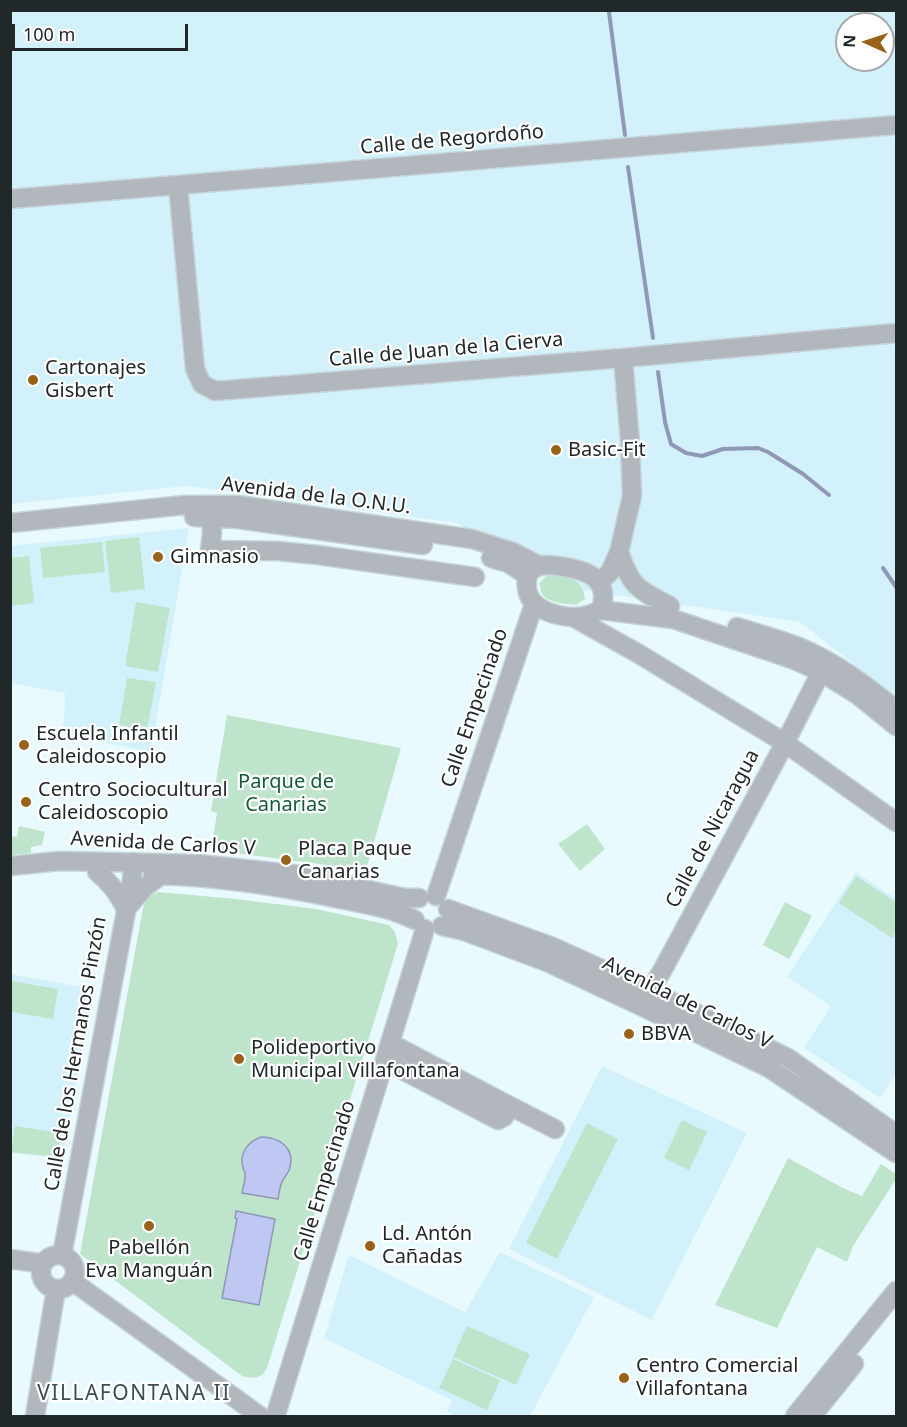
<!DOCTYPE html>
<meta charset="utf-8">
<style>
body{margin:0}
#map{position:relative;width:907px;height:1427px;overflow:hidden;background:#e9faff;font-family:"Noto Sans",sans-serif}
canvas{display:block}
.frame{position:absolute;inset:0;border:12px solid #20282a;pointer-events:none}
.north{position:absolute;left:835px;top:12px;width:60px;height:60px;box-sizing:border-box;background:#fff;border:2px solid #a6a9aa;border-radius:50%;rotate:273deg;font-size:16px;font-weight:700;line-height:24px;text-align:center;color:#20282a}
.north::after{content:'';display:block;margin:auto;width:21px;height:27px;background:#98621a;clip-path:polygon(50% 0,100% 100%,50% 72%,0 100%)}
.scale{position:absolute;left:12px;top:24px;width:176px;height:27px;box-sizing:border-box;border:3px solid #20282a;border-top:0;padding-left:8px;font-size:18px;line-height:21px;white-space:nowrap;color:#20282a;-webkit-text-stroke:4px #fff;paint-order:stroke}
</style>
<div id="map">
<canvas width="907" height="1427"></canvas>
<div class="frame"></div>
<div class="north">N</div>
<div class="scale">100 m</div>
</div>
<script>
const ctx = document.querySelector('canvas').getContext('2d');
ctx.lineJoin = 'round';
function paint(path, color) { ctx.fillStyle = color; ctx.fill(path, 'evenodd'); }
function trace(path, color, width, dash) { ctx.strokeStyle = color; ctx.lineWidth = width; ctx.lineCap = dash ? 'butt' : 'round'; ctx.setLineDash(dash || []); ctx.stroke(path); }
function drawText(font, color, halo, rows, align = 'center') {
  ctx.font = font + ' "Noto Sans",sans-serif'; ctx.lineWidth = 4.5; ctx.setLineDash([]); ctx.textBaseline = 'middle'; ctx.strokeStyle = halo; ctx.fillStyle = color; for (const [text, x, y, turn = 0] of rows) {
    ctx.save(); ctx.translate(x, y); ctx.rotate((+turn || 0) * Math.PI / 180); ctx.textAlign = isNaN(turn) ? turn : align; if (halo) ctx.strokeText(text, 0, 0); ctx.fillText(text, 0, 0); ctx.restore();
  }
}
paint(new Path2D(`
 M10,11h886v686l-96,-75 -239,-35 -104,-64 -270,-37 -176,18zM847,24h36v36h-36z
 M189,528l-38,224 -89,-19 2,-13 1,-27 -54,-10 -1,-137z
 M856,872l40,27v174l-16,25 -76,-50 27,-42 -44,-29z
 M10,974l83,15 -31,170 -51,-6z
 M602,1066l145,67 -95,187 -143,-71z
 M500,1252l94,45 -64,119h-73l-10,-4 5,-12 -128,-62 25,-83 116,57z`), '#d2f1fa');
paint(new Path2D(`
 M139,537l6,52 -34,4 -6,-52z
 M102,542l3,30 -62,6 -3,-30z
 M29,556l5,47 -23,3v-48z
 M550,575c17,-1 34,5 35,24l-9,6c-10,-1 -28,-2 -34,-11 -1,-2 -2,-9 -3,-10l4,-5z
 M136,602l34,6 -12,64 -33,-6z
 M127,678l29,4 -9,48 -28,-5z
 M227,715l174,33 -35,122 -155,-20 6,-37 -6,-2z
 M587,824l18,25 -25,22 -22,-27z
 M19,826l26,6 -3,13 -11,2v6l-20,2v-19l6,1z
 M856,876l40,26v29l-4,7 -53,-35z
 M158,892l78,7 80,10 73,16 6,7 3,12 -131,424c-5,11 -14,11 -25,8l-162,-122 63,-346c3,-8 7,-13 15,-16z
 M785,902l27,14 -23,43 -26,-14z
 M10,981l48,8 -5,30 -42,-7z
 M682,1120l25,12 -18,38 -25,-12z
 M587,1123l31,16 -61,120 -31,-16z
 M15,1126l46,7 -4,24 -46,-5z
 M788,1158l57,31 17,7 19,-32 15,10v5l-43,67 -6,16 -30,-15 -40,81 -62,-23z
 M467,1326l63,28 -14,31 -63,-28z
 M453,1359l47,21 -13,30 -48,-22z`), '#bee5cc');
const water = new Path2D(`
 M261,1137c17,0 34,10 29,30 -1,6 -4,8 -7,13 -3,5 -4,13 -5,19l-36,-6c1,-6 4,-14 3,-20 -1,-3 -3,-6 -3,-10 -1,-13 8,-22 19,-26z
 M236,1211l39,8 -16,86 -37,-7 15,-79 -2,-1z`);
paint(water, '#bec8f2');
trace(water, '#8f98b6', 1.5);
trace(new Path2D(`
 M609,12l16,123
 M628,167l25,171
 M658,372l7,50 6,22 15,9 16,3 21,-7 35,-1 10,4 35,22 26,21
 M883,568l13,19`), '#8f98b6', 4);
const minor = new Path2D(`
 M178,185l17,184 7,15 13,7 408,-33 273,-25
 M10,199l886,-74
 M194,517l44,2 185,26
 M211,517l1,16 -2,17 68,1 40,4 157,22
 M10,523l175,-18h53l234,34 41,13 27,14
 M619,552c13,36 18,37 51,54
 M491,558l17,5 20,13
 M550,565c28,3 62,8 51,45 -4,1 -8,4 -13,5 -15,5 -41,0 -53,-11 -9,-8 -12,-26 -3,-34 6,-5 11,-5 18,-5z
 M600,582l10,-10 9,-20 13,-56 -2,-54 -7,-84
 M601,610l72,9 119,40 29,13 37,23 38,31
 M573,617l66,37 146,89 111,79
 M737,627c21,7 42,12 62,20 36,15 67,38 97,63
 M10,866l50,-5 139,3 101,11 105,23h14
 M97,872c14,11 21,22 29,37l19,-22 16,-12
 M153,875c63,1 126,11 187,24 26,5 51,9 75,21
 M436,896l98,-292
 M448,909l105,38 97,44 138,67 108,76
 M442,926l22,5 83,31 94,44 128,62 127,85
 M644,1001l18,-30 123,-228 36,-71
 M385,1061l113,59 6,-3 4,-8 -2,-5 -116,-61
 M506,1104l49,25
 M41 1272a17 17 0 1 1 34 0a17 17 0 1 1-34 0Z
 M62,1255l70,-376 1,-17
 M10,1259l28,4 4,2
 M72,1281l188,135
 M277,1411l148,-482
 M35,1416l21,-127
 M795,1416l101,-125
 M812,1416l42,-52`);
trace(minor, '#c5d4d9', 21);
trace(minor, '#b1b7bd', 18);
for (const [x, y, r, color] of [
 [33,380,6,"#98621a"],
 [556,450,6,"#98621a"],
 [158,557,6,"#98621a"],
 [24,745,6,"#98621a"],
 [26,802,6,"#98621a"],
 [286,860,6,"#98621a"],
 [629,1034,6,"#98621a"],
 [239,1059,6,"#98621a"],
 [149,1226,6,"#98621a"],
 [370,1246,6,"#98621a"],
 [624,1378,6,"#98621a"]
]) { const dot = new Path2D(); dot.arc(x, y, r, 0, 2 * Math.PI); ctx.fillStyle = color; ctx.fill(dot); trace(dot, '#fff', 2); }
drawText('20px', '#20282a', '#fff', [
 ["Calle de Regordoño",452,140,-5],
 ["Calle de Juan de la Cierva",446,350,-5],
 ["Avenida de la O.N.U.",316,496,7],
 ["Calle Empecinado",475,708,-71],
 ["Calle de Nicaragua",713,829,-62],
 ["Avenida de Carlos V",163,844,3],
 ["Avenida de Carlos V",687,1003,26],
 ["Calle de los Hermanos Pinzón",76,1054,-80],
 ["Calle Empecinado",325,1181,-73]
]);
drawText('20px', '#20282a', '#fff', [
 ["Cartonajes",45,368],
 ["Gisbert",45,391],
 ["Basic-Fit",568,450],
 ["Gimnasio",170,557],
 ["Escuela Infantil",36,734],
 ["Caleidoscopio",36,757],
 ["Centro Sociocultural",38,790],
 ["Caleidoscopio",38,813],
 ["Placa Paque",298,849],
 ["Canarias",298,872],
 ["BBVA",641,1034],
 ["Polideportivo",251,1048],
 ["Municipal Villafontana",251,1071],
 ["Ld. Antón",382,1234],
 ["Cañadas",382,1257],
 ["Pabellón",149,1248,"center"],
 ["Eva Manguán",149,1271,"center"],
 ["Centro Comercial",636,1366],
 ["Villafontana",636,1389]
], 'left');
drawText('20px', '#155b39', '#fff', [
 ["Parque de",286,782],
 ["Canarias",286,805]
]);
ctx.letterSpacing = '1.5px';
drawText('21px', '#3c4e53', '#fff', [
 ["VILLAFONTANA II",134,1394]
]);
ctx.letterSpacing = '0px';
</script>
